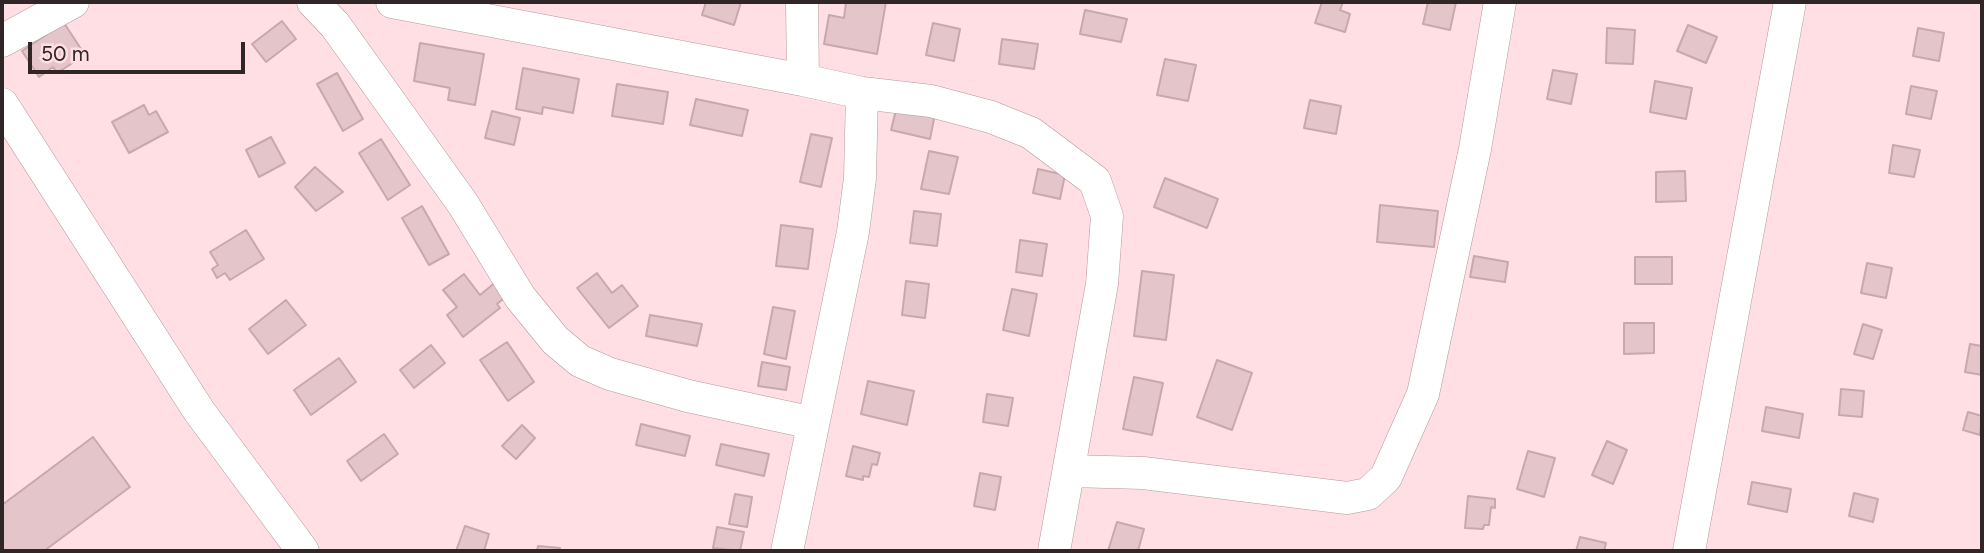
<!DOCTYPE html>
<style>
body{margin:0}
#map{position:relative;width:1984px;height:553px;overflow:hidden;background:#ffdfe4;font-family:Figtree,sans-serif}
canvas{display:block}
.frame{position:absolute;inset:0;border:4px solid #302527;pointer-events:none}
.scale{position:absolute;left:28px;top:42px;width:217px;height:32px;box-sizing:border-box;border:4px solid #302527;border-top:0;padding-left:9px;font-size:21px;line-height:24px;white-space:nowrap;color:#302527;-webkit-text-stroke:5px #ffdfe4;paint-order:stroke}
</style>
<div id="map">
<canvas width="1984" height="553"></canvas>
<div class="frame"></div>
<div class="scale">50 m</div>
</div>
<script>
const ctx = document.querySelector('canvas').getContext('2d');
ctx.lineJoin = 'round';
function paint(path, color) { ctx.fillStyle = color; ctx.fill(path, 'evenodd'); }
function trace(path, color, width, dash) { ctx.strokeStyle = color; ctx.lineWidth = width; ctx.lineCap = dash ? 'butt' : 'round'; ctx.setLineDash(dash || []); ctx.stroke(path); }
const building = new Path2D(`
 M706,2h35l-7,23 -32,-10z
 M846,2h40l-9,52 -53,-10 5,-29 15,3z
 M1322,2h21l-3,8 10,4 -5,18 -30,-9z
 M1428,2h28l-6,28 -27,-6z
 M1085,10l42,9 -6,23 -41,-8z
 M282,21l14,18 -30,23 -14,-18z
 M64,23l21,32 -28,18 -4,-6 -14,10 -17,-26z
 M933,23l27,6 -6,32 -28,-6z
 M1688,25l29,12 -11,26 -29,-12z
 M1607,28l28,2 -2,34 -27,-1z
 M1918,28l26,5 -5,28 -26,-5z
 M1002,39l36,5 -4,25 -35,-5z
 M420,43l64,11 -9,51 -27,-5 2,-12 -36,-7z
 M1165,59l31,6 -8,36 -31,-6z
 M523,68l56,11 -6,34 -30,-6 -1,7 -26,-5z
 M1553,70l24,4 -6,30 -24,-5z
 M337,73l26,46 -20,12 -26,-47z
 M1655,81l37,7 -6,31 -36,-7z
 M617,84l51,8 -5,32 -51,-8z
 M1911,86l26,5 -6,28 -25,-5z
 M696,99l52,11 -6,26 -52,-11z
 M1310,100l31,6 -5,28 -32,-6z
 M144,105l5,10 7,-4 12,21 -39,21 -17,-31z
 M897,106l38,8 -5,25 -39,-9z
 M492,111l28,7 -6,27 -29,-7z
 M811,134l21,4 -11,49 -21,-5z
 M271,137l14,26 -26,14 -13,-27z
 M381,139l29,46 -22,15 -29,-47z
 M1893,145l27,5 -6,27 -25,-4z
 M929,151l29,6 -9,37 -28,-5z
 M315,167l28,25 -27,19 -21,-24z
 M1038,169l27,6 -5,24 -27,-6z
 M1685,171l1,30 -30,1v-30z
 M1165,178l53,21 -11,29 -53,-21z
 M1380,205l58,6 -4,36 -57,-5z
 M422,206l27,48 -20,11 -27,-47z
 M914,211l27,3 -4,32 -27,-3z
 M781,225l32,4 -5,40 -32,-3z
 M246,230l18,29 -34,21 -5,-7 -8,5 -5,-9 6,-4 -8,-13z
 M1020,240l27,4 -5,32 -26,-4z
 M1474,256l34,6 -3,20 -35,-5z
 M1635,257h37v27h-37z
 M1867,263l25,5 -6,30 -25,-5z
 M1142,271l32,4 -8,65 -32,-4z
 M597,273l15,20 10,-8 16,21 -29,22 -32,-40z
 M464,274l16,21 17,-14 11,14 -11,9 3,4 -37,29 -16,-22 10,-8 -14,-17z
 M906,281l23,3 -4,34 -23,-3z
 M1012,289l25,5 -8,42 -26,-6z
 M286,300l20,25 -38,29 -19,-25z
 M773,307l22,4 -9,48 -22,-5z
 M650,315l52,9 -5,22 -51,-10z
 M1624,323h30v30l-30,1z
 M1863,324l19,6 -9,29 -19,-5z
 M507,342l27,40 -26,19 -28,-41z
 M1970,344l12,2v29l-17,-3z
 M431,345l14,18 -31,25 -14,-18z
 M339,358l17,24 -45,33 -17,-25z
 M1217,360l35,13 -20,57 -35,-13z
 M762,362l28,5 -4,23 -28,-4z
 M1134,377l29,6 -11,52 -29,-6z
 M868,381l46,10 -7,34 -46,-11z
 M1841,389l23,2 -2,26 -23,-2z
 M987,394l26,4 -5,28 -25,-4z
 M1766,407l37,7 -4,24 -37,-7z
 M1968,412l14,4 -2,19 -17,-5z
 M641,424l49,12 -5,20 -49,-11z
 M522,425l13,13 -19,21 -14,-13z
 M384,434l14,20 -37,27 -14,-20z
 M93,437l37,50 -86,64h-42v-46z
 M1607,441l20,9 -14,34 -21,-9z
 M721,444l48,10 -5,22 -48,-11z
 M853,446l27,7 -3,12 -5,-1 -3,13 -6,-1v4l-17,-4z
 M1528,451l27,7 -11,39 -27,-8z
 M980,473l21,4 -6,33 -21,-4z
 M1752,482l39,7 -4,23 -39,-8z
 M1854,493l24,6 -5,23 -24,-6z
 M735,494l17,3 -5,30 -18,-3z
 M1468,496l27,3v9l-4,-1 -2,18h-5l-1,4 -18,-1z
 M1117,522l27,7 -6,22h-30z
 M465,526l24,8 -5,17h-28z
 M717,527l27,5 -4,19 -27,-3z
 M1580,537l26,6 -2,8h-28z
 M538,546l22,2 -1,3h-22z`);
paint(building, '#e4c5ca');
trace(building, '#c7a8ad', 2);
const minor = new Path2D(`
 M313,2l22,23 128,179 57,93 35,43 25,21 30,13 78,22 125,27
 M392,2l411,78 59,13 69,8 60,16 40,16 64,48 12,35 -5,68 -48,267
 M802,2l1,78
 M2,41l71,-39
 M2,104l197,307 104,140
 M1070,471l73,2 204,25 21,-4 18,-17 37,-83 52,-245 25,-147
 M787,551l66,-319 7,-54 2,-85
 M1689,551l101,-549`);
trace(minor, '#b5979c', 33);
trace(minor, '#fff', 32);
</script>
